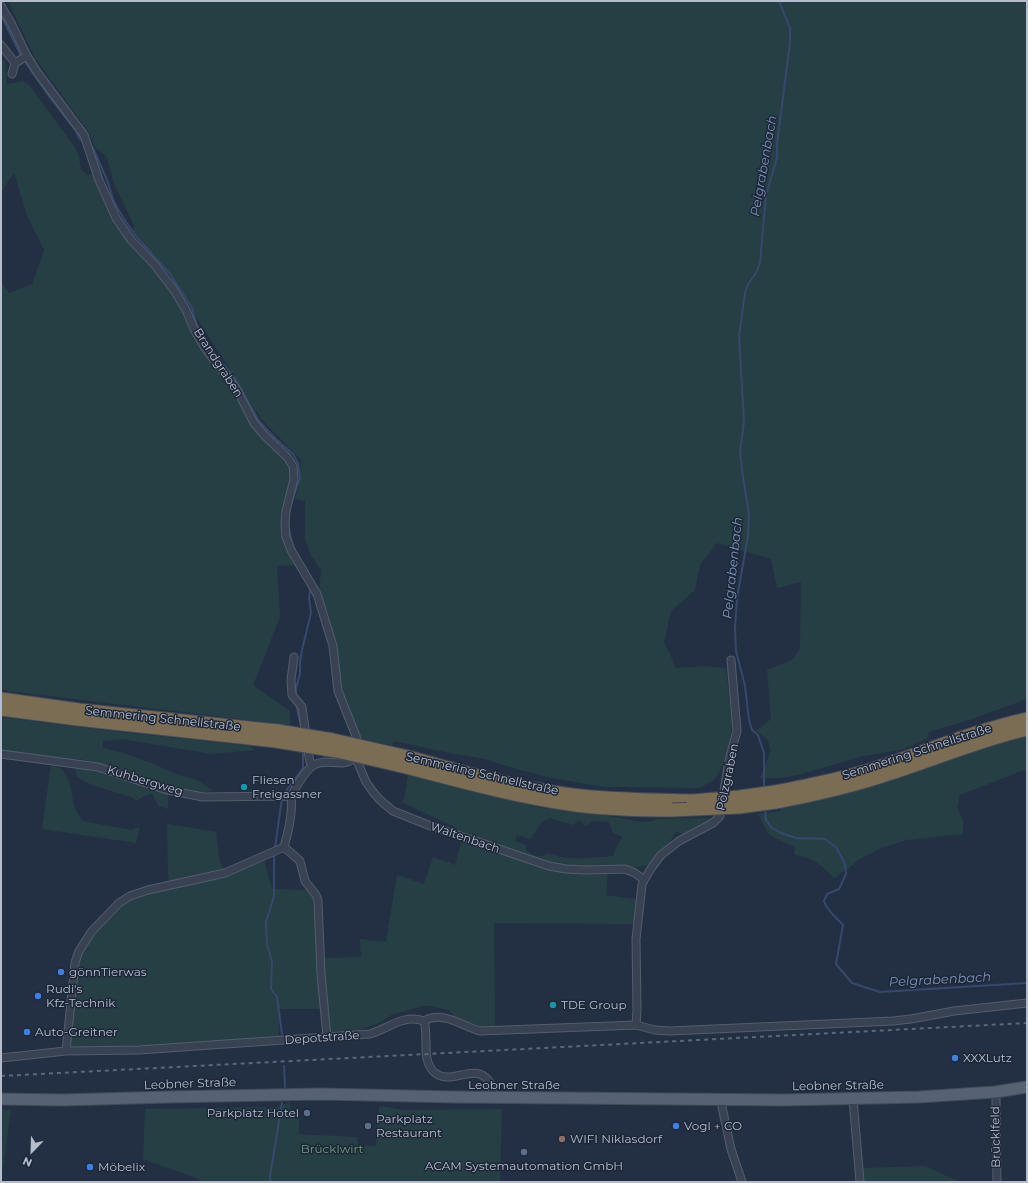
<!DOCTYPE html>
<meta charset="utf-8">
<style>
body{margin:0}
#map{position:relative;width:1028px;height:1183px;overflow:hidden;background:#233044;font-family:Montserrat,sans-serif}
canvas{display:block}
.frame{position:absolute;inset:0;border:2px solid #b5bdcd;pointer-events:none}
.north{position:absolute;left:12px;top:1131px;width:40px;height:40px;-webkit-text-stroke:3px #1d2738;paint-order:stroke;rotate:203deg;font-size:11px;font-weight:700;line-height:16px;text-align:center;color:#b5bdcd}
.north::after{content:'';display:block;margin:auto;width:14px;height:18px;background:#b5bdcd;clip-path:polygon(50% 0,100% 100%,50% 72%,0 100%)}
</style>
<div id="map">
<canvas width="1028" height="1183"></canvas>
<div class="frame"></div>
<div class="north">N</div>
</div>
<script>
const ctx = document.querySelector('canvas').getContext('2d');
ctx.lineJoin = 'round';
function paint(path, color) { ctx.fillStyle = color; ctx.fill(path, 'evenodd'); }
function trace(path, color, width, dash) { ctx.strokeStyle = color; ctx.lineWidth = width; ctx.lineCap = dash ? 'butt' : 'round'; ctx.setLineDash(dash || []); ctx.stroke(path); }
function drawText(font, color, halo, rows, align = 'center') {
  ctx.font = font + ' Montserrat,sans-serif'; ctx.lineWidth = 3; ctx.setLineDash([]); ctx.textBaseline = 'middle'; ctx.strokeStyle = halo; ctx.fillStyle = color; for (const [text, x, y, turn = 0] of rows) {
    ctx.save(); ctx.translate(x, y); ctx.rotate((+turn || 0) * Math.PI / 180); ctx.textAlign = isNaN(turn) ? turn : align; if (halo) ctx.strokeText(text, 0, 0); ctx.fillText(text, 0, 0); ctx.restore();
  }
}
paint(new Path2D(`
 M8,1h1019v698l-55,20 -43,13 -2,7 -26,11 -38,6 -65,19 -18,3h-20l11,-27 -3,-11 -12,-9 15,-12 -4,-49 25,-10 8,-11 1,-67 -24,6 -6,-29 -54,-16 -17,22 -5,25 -24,21 -7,31 12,26 30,-2 20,2 6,54 -2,19 -8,25 -7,13 -15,9 -95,-1 -54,-9 -38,-10 -28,-9 -31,-5 -60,-13 -2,4 -33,-7 -16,-37 -24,-106 2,-25 -10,-15 -6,-16v-38l-10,-2 4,-12 2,-27 -40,-41 -59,-93 -32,-53 -37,-42 1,-6 -20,-41 -7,-27 -12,-10 -7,-16 -53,-73z
 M5,60l2,24 16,-3 6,4 43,58 6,10 3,16 6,6 6,-1 16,36 68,89 24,47 12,18 15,16 15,25 42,54c4,7 7,15 7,24 0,14 -12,29 -11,45 1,13 10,26 16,37l-20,1 3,51 -27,68 37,26v14l-282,-34 -7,-2v-408l8,12 23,-9 12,-34 -17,-35 -13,-42 -13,19v-131z
 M1,717c83,12 166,20 249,29l5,4 -44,4 -88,-15 -20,2v7l18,4 33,12 22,10 21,6 16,11 -15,2 -30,-6 -23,-9 -50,-16 -16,-3h-25l-53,-7z
 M1027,735v36l-3,-1 -64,25 -3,13 6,12v14l-56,6 -26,8 -23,12 -10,9 -8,4 -2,3 -4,2c-14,-14 -20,-20 -40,-23l1,-8 -26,-12 -11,-21 23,-3 -1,-4z
 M51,765l11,4 7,12 6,28 8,12 48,9 9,-3 -4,16 -94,-14z
 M75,768h15l57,18 21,8v15l-9,-3 -7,-12 -8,2 -7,5 -6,-4 -39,-12 -15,-8z
 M408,774l128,31 -9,1 88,11 25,5 13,-1 3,-2 55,-1 2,3 -29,14 -7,-4 -12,17 -9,7 -7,10 -14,2 -73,-1 -35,-8 -67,-23 -8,-9 -50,-24 3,-6zM550,818l23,7 6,-5 7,6 7,-5 16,1 4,11 9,4 -6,11 -3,8c-24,2 -44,5 -67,-3l-2,3h-9l-9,-6v-5l-11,-4 2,-6 13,4 13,-18z
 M167,824l49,8 3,26 5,13 -55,11 -1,-8z
 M462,839l62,22 84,10 -2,24 33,5 -4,24 -141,-1 1,105 -15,-1 -9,-2 -17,-8 -4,-6 -18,-5h-10l-31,9 -12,8 -17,6 -2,2 -28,2 -2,-3 -7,-51 -3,-75 2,-2 3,56 36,-1 -1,-18 26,3 11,-67 27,9 9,-27 22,8z
 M264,860l8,29 34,1 4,2 6,8 6,109h-43v28c-67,7 -135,11 -202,11l-4,-1 -4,-6 6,-61 6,-27 19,-28 20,-19 19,-11 87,-19z
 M290,1102l1,16h8v16l58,3 1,8 18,1 3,-40 24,4 99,-1 -2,73h-300l-1,-3 -56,-20 2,-50 132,-2z
 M1,1110h10l-9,64h-1z
 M925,1166l35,16h-100v-14z`), '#263f45');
trace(new Path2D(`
 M1,15l20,41 30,43 25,32 3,7 5,4
 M90,144l3,4 14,32 7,22 10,17 11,16 35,39 22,34 4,15 15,27 24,28 24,43 17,18 17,15 5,9 2,15 -9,26
 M288,524l5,23 16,27
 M296,696v-8l4,-14v-12l2,-12 9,-37 -2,-16 2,-9
 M296,704l5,22
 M764,789v-36l-6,-18 -6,-5 -3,-10 -4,-34 -9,-35 -1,-23 2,-30 11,-62 1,-21 -7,-45 -2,-18 4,-31 -5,-85 6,-43 3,-9 8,-11 4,-10 6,-68 11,-37v-14l13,-101v-15l-11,-27
 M285,792l18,-24v-18
 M765,807l1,13 5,7 10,6 15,5 29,1 11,8 9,17 1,10 -7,15 -12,5 -3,7c3,10 12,16 19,24l-7,39 16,19 28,9 147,-9
 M275,848l7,-50
 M274,856v40l-8,26 1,23 5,16 -1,28 6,8 5,37
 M284,1066l1,21
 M271,1182l-1,-6 12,-73`), '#36496c', 2);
const minor = new Path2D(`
 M1,6l10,17 16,33 10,16 47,63 15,45 17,38 15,22 23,24 20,26 12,20 9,21 10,17 32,42 17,33 10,12 23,22 6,9 1,13 -8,32 -1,13 1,13 5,13 26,44 16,52 5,45 18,45 1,5 -1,7
 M1,45l14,18
 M12,74l3,-11 12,-7
 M294,657l-3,23 1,15 10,12 7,50 1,5 3,3
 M1,754l97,13 69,23 36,7 88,-1
 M284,847l16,14 5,20 11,14 2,6 3,73 6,63
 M424,1021c18,-11 38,5 56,10l156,-6 19,5 15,1 223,-10 18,-2 43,-8 73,-8
 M424,1021c5,16 -3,39 10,51 16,15 40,-10 54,8 5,6 5,11 5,18
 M636,1025l1,-15 -1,-71 6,-54 2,-5 8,-13 9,-12 18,-14 34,-18 7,-7 9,-56 8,-29 -6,-71
 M66,1051l9,-88 4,-12 13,-20 27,-28 11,-7 18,-6 77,-17 59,-26c4,-14 9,-37 7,-51 6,-10 13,-25 23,-31 12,-8 29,4 40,-7l4,5 8,19 7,10 7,8 13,11 35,14 121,41 17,3 20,1 39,-1 10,4 9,7
 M1,1058l65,-7 73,-1 231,-16c20,-6 32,-20 54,-13
 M995,1092l1,6 1,84
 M722,1099v8l9,42 11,33
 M853,1099l7,83`);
const primary = new Path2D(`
 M1,1099l62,1 106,-3 152,-3 134,3 329,3 135,-3 76,-5 32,-5`);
const motorway = new Path2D(`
 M1,699l78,11 199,21
 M1,709l76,10 199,22
 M408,757c54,15 108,31 164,38 40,5 80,5 121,6
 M406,767c54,14 108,29 163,37 34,5 69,6 103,6
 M775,792c35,-7 72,-14 107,-26 48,-16 95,-36 145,-47
 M776,802c36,-7 72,-15 106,-26 49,-15 96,-36 145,-47`);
trace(minor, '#535d6d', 9);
trace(primary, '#424b5c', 13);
trace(motorway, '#404a5a', 15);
trace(minor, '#384253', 7);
trace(primary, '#566173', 11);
trace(motorway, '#7a6d54', 13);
trace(new Path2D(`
 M1,1076l1026,-53`), '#5a667a', 2, [4, 4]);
const motorwayBridge = new Path2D(`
 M278,731l55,9 75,17
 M276,741l61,10 69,16
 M693,801l46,-4 36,-5
 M672,810l67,-3 37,-5`);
trace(motorwayBridge, '#404a5a', 15, []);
trace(motorwayBridge, '#7a6d54', 13);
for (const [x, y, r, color] of [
 [244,787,4,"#0f9aa8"],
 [61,972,4,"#3f7fe0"],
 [38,996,4,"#3f7fe0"],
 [553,1005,4,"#0f9aa8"],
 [27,1032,4,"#3f7fe0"],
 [955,1058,4,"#3f7fe0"],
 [307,1113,4,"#5c6f8a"],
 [368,1126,4,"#5c6f8a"],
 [676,1126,4,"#3f7fe0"],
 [562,1139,4,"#8d6e63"],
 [524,1152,4,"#5c6f8a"],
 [90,1167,4,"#3f7fe0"]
]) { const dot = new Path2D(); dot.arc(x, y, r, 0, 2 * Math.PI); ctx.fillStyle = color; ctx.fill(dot); trace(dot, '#1d2738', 1.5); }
drawText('12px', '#b5bdcd', '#1d2738', [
 ["Brandgraben",218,363,57],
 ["Semmering Schnellstraße",163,719,6],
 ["Semmering Schnellstraße",917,752,-18],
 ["Semmering Schnellstraße",482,774,13],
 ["Pölzgraben",728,777,-78],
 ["Kuhbergweg",145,781,17],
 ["Waltenbach",465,838,19],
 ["Depotstraße",322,1038,-4],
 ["Leobner Straße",190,1084,-2],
 ["Leobner Straße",514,1085],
 ["Leobner Straße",838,1086,-1],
 ["Brücklfeld",996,1137,-91]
]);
drawText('12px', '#b5bdcd', '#1d2738', [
 ["Fliesen",252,780],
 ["Freigassner",252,794],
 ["gönnTierwas",69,972],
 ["Rudi's",46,989],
 ["Kfz-Technik",46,1003],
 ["TDE Group",561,1005],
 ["Auto-Greitner",35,1032],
 ["XXXLutz",963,1058],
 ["Parkplatz Hotel",299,1113,"right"],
 ["Parkplatz",376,1119],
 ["Restaurant",376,1133],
 ["Vogl + CO",684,1126],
 ["WIFI Niklasdorf",570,1139],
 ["ACAM Systemautomation GmbH",524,1166,"center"],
 ["Möbelix",98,1167]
], 'left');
drawText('12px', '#6aa079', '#1d2738', [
 ["Brücklwirt",332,1149]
]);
drawText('italic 13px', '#7a91b7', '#1d2738', [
 ["Pelgrabenbach",764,166,-80],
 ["Pelgrabenbach",733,568,-84],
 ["Pelgrabenbach",940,980,-3]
]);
</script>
